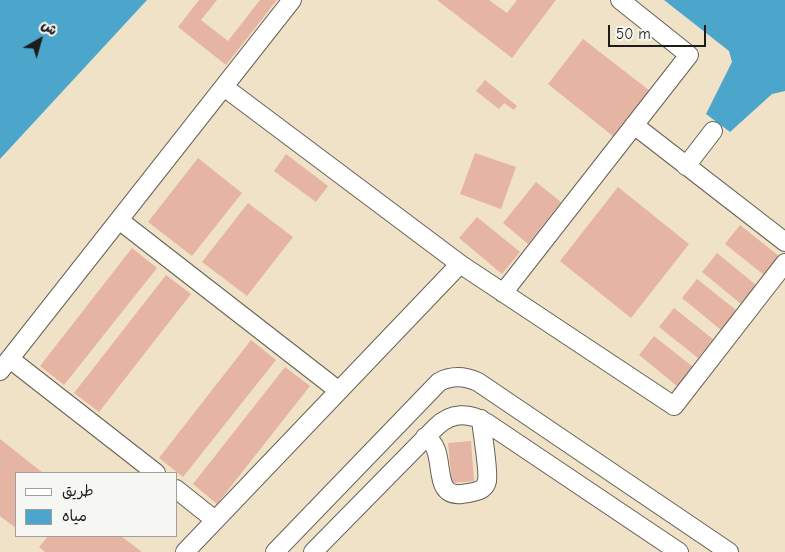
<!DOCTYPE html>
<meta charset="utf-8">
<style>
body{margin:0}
#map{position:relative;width:785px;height:552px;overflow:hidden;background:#f0e2c7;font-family:"Comic Neue","Playpen Sans Arabic",sans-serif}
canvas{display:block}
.legend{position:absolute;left:15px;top:472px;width:162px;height:65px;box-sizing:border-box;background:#f6f6f2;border:1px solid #9f9f9c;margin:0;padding:6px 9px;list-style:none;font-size:15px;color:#1c1c1c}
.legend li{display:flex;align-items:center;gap:10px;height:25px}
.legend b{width:25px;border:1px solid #9f9f9c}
.north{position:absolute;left:15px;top:15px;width:50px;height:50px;-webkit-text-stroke:4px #f6f6f2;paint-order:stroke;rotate:38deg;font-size:14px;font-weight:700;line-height:20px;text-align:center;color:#1c1c1c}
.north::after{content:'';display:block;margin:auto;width:18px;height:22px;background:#1c1c1c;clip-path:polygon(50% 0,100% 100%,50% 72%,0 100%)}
.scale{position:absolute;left:608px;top:25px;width:98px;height:22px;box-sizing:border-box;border:2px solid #1c1c1c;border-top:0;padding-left:6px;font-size:15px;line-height:18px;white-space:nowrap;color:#1c1c1c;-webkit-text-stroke:4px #f6f6f2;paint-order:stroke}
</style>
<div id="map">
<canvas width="785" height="552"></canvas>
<ul class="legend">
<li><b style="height:6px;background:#fff"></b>طريق</li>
<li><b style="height:14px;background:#4ca5ca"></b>مياه</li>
</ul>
<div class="north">ش</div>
<div class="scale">50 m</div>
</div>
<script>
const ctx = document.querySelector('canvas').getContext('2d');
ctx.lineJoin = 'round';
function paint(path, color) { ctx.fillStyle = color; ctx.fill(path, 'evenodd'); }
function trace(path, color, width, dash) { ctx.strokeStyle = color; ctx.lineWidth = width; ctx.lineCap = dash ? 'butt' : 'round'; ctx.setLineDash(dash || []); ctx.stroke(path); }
paint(new Path2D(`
 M0,0h147l-147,159z
 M664,0h121v91l-13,3 -42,38 -24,-18 26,-52 -3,-11z`), '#4ca5ca');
paint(new Path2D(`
 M199,0h18l-16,20 27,21 32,-41h17l-51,65 -48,-38z
 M437,0h52l18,13 10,-13h39l-44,58z
 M583,39l67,52 -36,46 -66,-53z
 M485,80l32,26 -3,4 -10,-7 -5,6 -23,-18z
 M475,153l41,14 -15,42 -41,-15z
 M286,154l42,32 -12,16 -42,-31z
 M198,158l44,35 -50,63 -44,-34z
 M536,182l25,20 -33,42 -25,-21z
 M618,187l71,57 -58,74 -71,-57z
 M248,203l45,34 -46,59 -45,-34z
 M477,217l43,35 -18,22 -43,-36z
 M740,225l39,31 -15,19 -39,-31z
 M132,248l25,20 -93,117 -24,-19z
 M717,253l39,32 -15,19 -39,-32z
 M166,275l25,19 -92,118 -25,-19z
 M697,279l39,31 -15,20 -39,-32z
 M674,308l39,31 -15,19 -39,-31z
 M654,336l39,31 -16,19 -38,-31z
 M251,340l25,20 -93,117 -24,-19z
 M285,367l25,19 -93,118 -24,-20z
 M0,439l43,34h-27v55l-16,-12z
 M471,441l3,40 -22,2 -4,-40z
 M48,536h73l21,16h-97l-6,-5z`), '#e6b4a3');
const minor = new Path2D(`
 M224,87l236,177 214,142 111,-143
 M634,125l151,117
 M686,166l27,-35
 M119,220l220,171
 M503,293l186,-238 -69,-55
 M10,359l146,114
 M0,371l292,-371
 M425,437c25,12 3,61 37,57 5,-1 10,-1 15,-3 5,-1 9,-5 10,-10 2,-11 -5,-49 -6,-62
 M176,489l39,31
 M185,552l275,-288
 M275,552l164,-170c13,-7 26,-6 39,0l251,170
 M313,552l123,-125c15,-15 33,-15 51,-4l192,129`);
trace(minor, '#666158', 20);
trace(minor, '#fff', 18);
</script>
